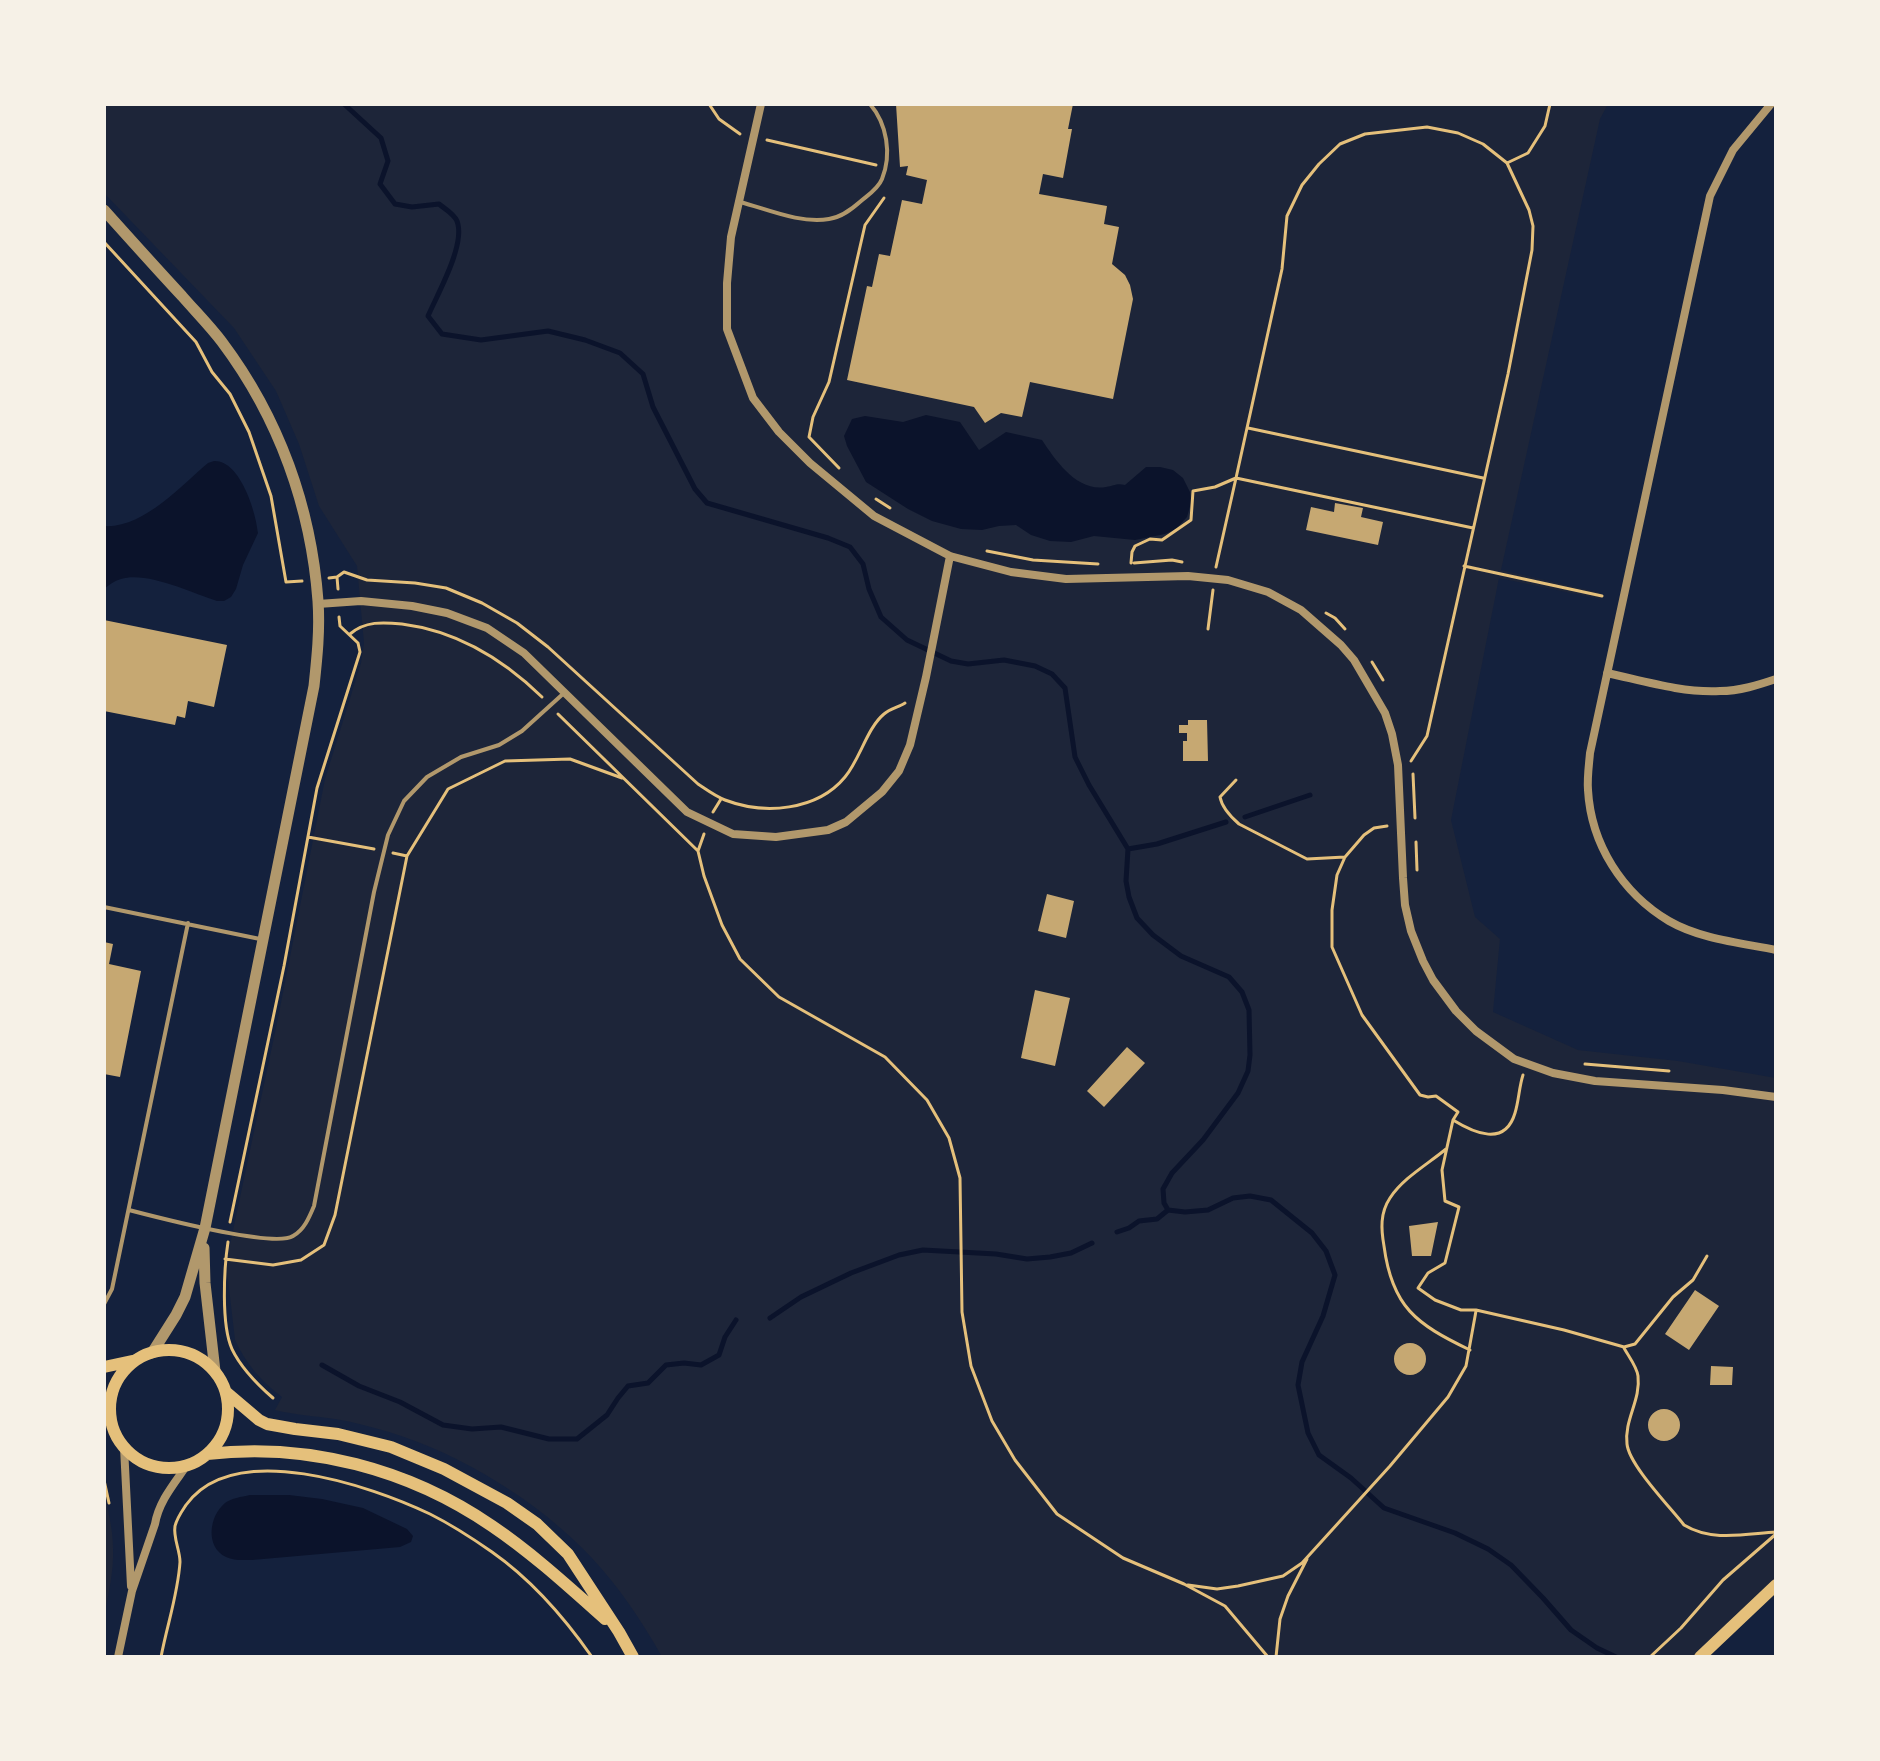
<!DOCTYPE html>
<style>
body{margin:0}
#map{position:relative;width:1880px;height:1761px;overflow:hidden;background:#14213d;font-family:"PT Sans Narrow",sans-serif}
canvas{display:block}
.frame{position:absolute;inset:0;border:106px solid #f6f1e7;pointer-events:none}
</style>
<div id="map">
<canvas width="1880" height="1761"></canvas>
<div class="frame"></div>
</div>
<script>
const ctx = document.querySelector('canvas').getContext('2d');
ctx.lineJoin = 'round';
function paint(path, color) { ctx.fillStyle = color; ctx.fill(path, 'evenodd'); }
function trace(path, color, width, dash) { ctx.strokeStyle = color; ctx.lineWidth = width; ctx.lineCap = dash ? 'butt' : 'round'; ctx.setLineDash(dash || []); ctx.stroke(path); }
paint(new Path2D(`
 M104,104h1504l-8,15 -99,451 100,23 -1,6 -101,-21 -48,242 24,97 25,22 -7,73 85,38 100,11 98,17v507l-76,72h-1038c-20,-36 -43,-70 -71,-100 -52,-55 -129,-103 -202,-125 -18,-5 -35,-10 -54,-13 -20,-3 -40,-4 -60,-9l7,-13c-20,-15 -36,-33 -47,-57l-8,-69 1,-17 49,-231 48,-244 36,-116 3,-20 -7,-77 -38,-60 -20,-62 -23,-53 -42,-63 -130,-135z
 M104,1492c4,18 9,37 9,56 1,24 -5,47 -9,70z`), '#1d2539');
paint(new Path2D(`
 M926,415l34,7 19,28 27,-18 36,8c14,21 35,52 64,47 8,-1 10,-4 19,-2l21,-18h14l13,3 10,8 7,14 1,11 -4,14 -11,12 -11,5 -30,6 -41,-4 -23,6 -21,-1 -19,-6 -15,-10 -17,1 -17,4 -21,-1 -29,-8 -24,-12 -42,-27 -19,-36 -3,-10 8,-17 13,-3 38,6z
 M214,461c26,-1 42,51 44,72l-15,32 -7,24 -5,8 -7,4h-7c-25,-8 -70,-30 -96,-22 -7,2 -12,6 -17,10v-63c38,3 77,-40 104,-63z
 M250,1495h39l33,4 41,9 44,21 6,7 -2,6 -11,5 -148,13c-9,0 -18,1 -26,-3 -21,-10 -17,-41 -1,-54 7,-5 16,-6 25,-8z`), '#0b132b');
trace(new Path2D(`
 M344,104l37,34 7,23 -8,23 15,20 17,3 27,-3c6,5 15,10 18,17 9,23 -19,72 -29,95l14,18 39,6 67,-9 37,9 35,13 23,21 10,33 42,82 12,14 121,35 22,9 13,17 6,25 12,28 26,23 44,21 17,3 36,-4 31,6 17,8 13,14 10,69 14,28 39,64 -2,32 3,16 8,21 16,17 28,21 48,21 13,15 7,18 1,45 -2,16 -10,22 -35,47 -31,33 -9,16 1,14 4,7 17,2 23,-2 25,-12 17,-2 21,4 41,33 14,18 9,24 -12,41 -21,46 -4,23 10,48 11,22 32,23 33,30 71,25 33,16 23,16 32,33 28,32 26,18 19,9
 M1245,817l65,-22
 M1128,849l29,-5 69,-22
 M1117,1232l12,-4 10,-7 18,-2 11,-9
 M770,1318l31,-21 50,-24 48,-18 24,-5 73,4 31,5 23,-2 21,-4 21,-10
 M322,1365l37,21 41,16 43,23 29,4 29,-2 48,12h28l30,-24 11,-17 10,-12 20,-3 18,-18 18,-2 17,2 18,-10 6,-18 11,-17`), '#0b132b', 5);
paint(new Path2D(`
 M896,104h177l-5,25h4l-9,49 -20,-4 -4,20 68,12 -3,18 15,3 -7,37 13,11 5,10 3,14 -20,100 -83,-17 -8,35 -21,-4 -16,10 -11,-16 -127,-27 20,-94 5,1 7,-33 11,2 12,-56 20,4 5,-24 -21,-5 2,-9 -8,1z
 M1335,503l28,5 -2,9 22,5 -5,23 -72,-15 5,-23 23,5z
 M104,620l123,25 -13,62 -26,-6 -3,17 -8,-2 -2,9 -71,-14z
 M1188,720h19l1,41h-25v-20h4v-8h-8v-8h9z
 M1047,894l27,7 -8,37 -28,-7z
 M104,942l9,2 -4,20 32,7 -21,106 -16,-3z
 M1035,990l35,8 -15,68 -34,-8z
 M1127,1047l18,16 -41,44 -17,-16z
 M1438,1222l-7,34h-19l-3,-30z
 M1695,1290l24,16 -30,44 -24,-16z
 M1394 1359a16 16 0 1 1 32 0a16 16 0 1 1-32 0Z
 M1711,1366l22,1 -1,18h-22z
 M1648 1425a16 16 0 1 1 32 0a16 16 0 1 1-32 0Z`), '#c6a872');
trace(new Path2D(`
 M709,104l10,15 21,15
 M1245,104h2
 M767,140l109,25
 M104,242l92,100 16,30 18,22 19,38 22,64 15,86 16,-1
 M1248,428l235,50
 M839,468l-30,-31 4,-20 16,-35 36,-157 19,-27
 M876,499l14,9
 M987,551l46,9 65,4
 M1131,563l1,-11 3,-6 15,-7 12,1 29,-20 2,-29 22,-4 21,-9 46,-209 5,-53 15,-31 17,-21 21,-20 25,-10 62,-7 31,6 25,11 24,19 21,-10 17,-27 5,-22
 M1134,563l38,-3 10,2
 M1464,566l138,30
 M1216,567l20,-89 237,50
 M337,577l7,-5 23,8 48,3 31,5 36,15 35,20 31,24 150,137c9,6 17,12 27,16 39,15 92,11 120,-23 15,-18 22,-49 39,-63 6,-5 15,-7 21,-11
 M329,578l8,-1 1,12
 M1326,613l9,5 10,11
 M1208,629l5,-39
 M350,634c15,-13 33,-12 52,-10 55,7 101,35 140,73
 M1372,662l11,18
 M558,714l140,137
 M1411,761l16,-25 81,-362 24,-124 1,-24 -4,-16 -22,-47
 M1413,774l2,44
 M1236,780l-16,17c2,11 11,20 19,27l68,35 38,-2
 M713,812l8,-13
 M1387,826l-13,2 -10,7 -19,22 -8,18 -5,35v37l30,68 58,80 8,2 8,-1 22,16 -5,8c21,13 52,27 62,-7 4,-13 4,-26 8,-38
 M704,834l-6,17 6,25 18,49 18,34 39,38 106,60 42,43 22,38 11,40 2,134 9,54 21,55 23,39 42,54 66,44 61,26 41,22 43,51
 M308,837l66,12
 M1416,842l1,28
 M393,853l14,3 41,-67 57,-28 65,-2 52,19
 M1585,1064l84,7
 M1453,1120l-11,50 3,31 14,6 -14,56 -17,10 -10,15 17,12 26,10h15l88,20 60,17 11,-3 38,-47 20,-17 14,-24
 M1446,1149c-18,15 -43,29 -56,49 -10,15 -9,31 -6,48 8,61 32,78 86,104
 M230,1222l54,-256 33,-178 43,-136 -2,-9 -18,-17 -1,-9
 M228,1242c-4,26 -7,83 4,107 9,19 25,35 41,49
 M225,1259l48,6 28,-5 23,-15 11,-30 72,-359
 M1624,1348c5,9 13,19 14,28 3,24 -14,44 -11,68 2,21 43,63 57,81 28,17 61,9 92,7
 M104,1480l5,23
 M1188,1585l29,4 21,-3 45,-10 19,-13 88,-97 58,-69 18,-31 10,-55
 M161,1657c6,-32 17,-63 19,-95 0,-12 -7,-24 -5,-36 2,-8 7,-15 11,-21 48,-67 185,-19 244,9 22,11 42,24 62,38 40,28 72,65 100,105
 M1276,1657l4,-38 8,-23 19,-37
 M1650,1657l31,-29 42,-48 53,-46`), '#e5c07b', 3);
trace(new Path2D(`
 M740,202c27,7 60,22 89,17 13,-2 23,-10 32,-18 7,-6 17,-12 21,-22 10,-25 5,-55 -12,-75
 M104,907l156,32
 M129,1210c27,7 145,38 164,26 11,-6 16,-18 21,-30l60,-314 14,-57 16,-34 23,-24 34,-20 38,-12 23,-14 42,-38
 M104,1304l8,-15 76,-366`), '#b1986c', 4);
trace(new Path2D(`
 M761,104l-30,133 -4,46v46l26,69 26,34 31,31 64,53 76,40 61,16 55,7 122,-3 40,4 40,12 33,18 40,35 13,15 31,53 7,21 6,31 5,113 2,27 6,26 12,30 10,19 23,31 20,20 38,28 39,14 42,8 128,9 53,7
 M1771,104l-38,46 -23,46 -120,557c-1,12 -3,25 -2,37 3,54 34,103 81,131 31,18 72,22 107,29
 M318,604l43,-3 51,5 35,7 40,15 37,25 163,159 46,22 43,3 52,-7 18,-8 36,-30 17,-21 11,-26 16,-68 24,-121
 M1607,673c37,8 75,20 113,18 20,0 38,-6 56,-12
 M124,1447l7,139
 M118,1657l14,-66 23,-67c4,-23 19,-40 32,-59`), '#b1986c', 8);
trace(new Path2D(`
 M104,210c26,29 52,58 78,86 13,15 28,30 40,46 57,76 89,165 96,259 2,29 -1,57 -4,85l-109,542 -20,69 -9,18 -24,38
 M204,1248l1,35 10,88`), '#b1986c', 11);
trace(new Path2D(`
 M110 1409a59 59 0 1 1 118 0a59 59 0 1 1-118 0Z
 M104,1367l28,-6
 M226,1392l33,28 8,4 28,5 43,5 53,13 53,22 63,34 30,21 31,30 51,78 14,25
 M207,1454c100,-12 202,15 285,72 40,27 77,61 113,93
 M1700,1657l76,-72`), '#e5c07b', 12);
</script>
